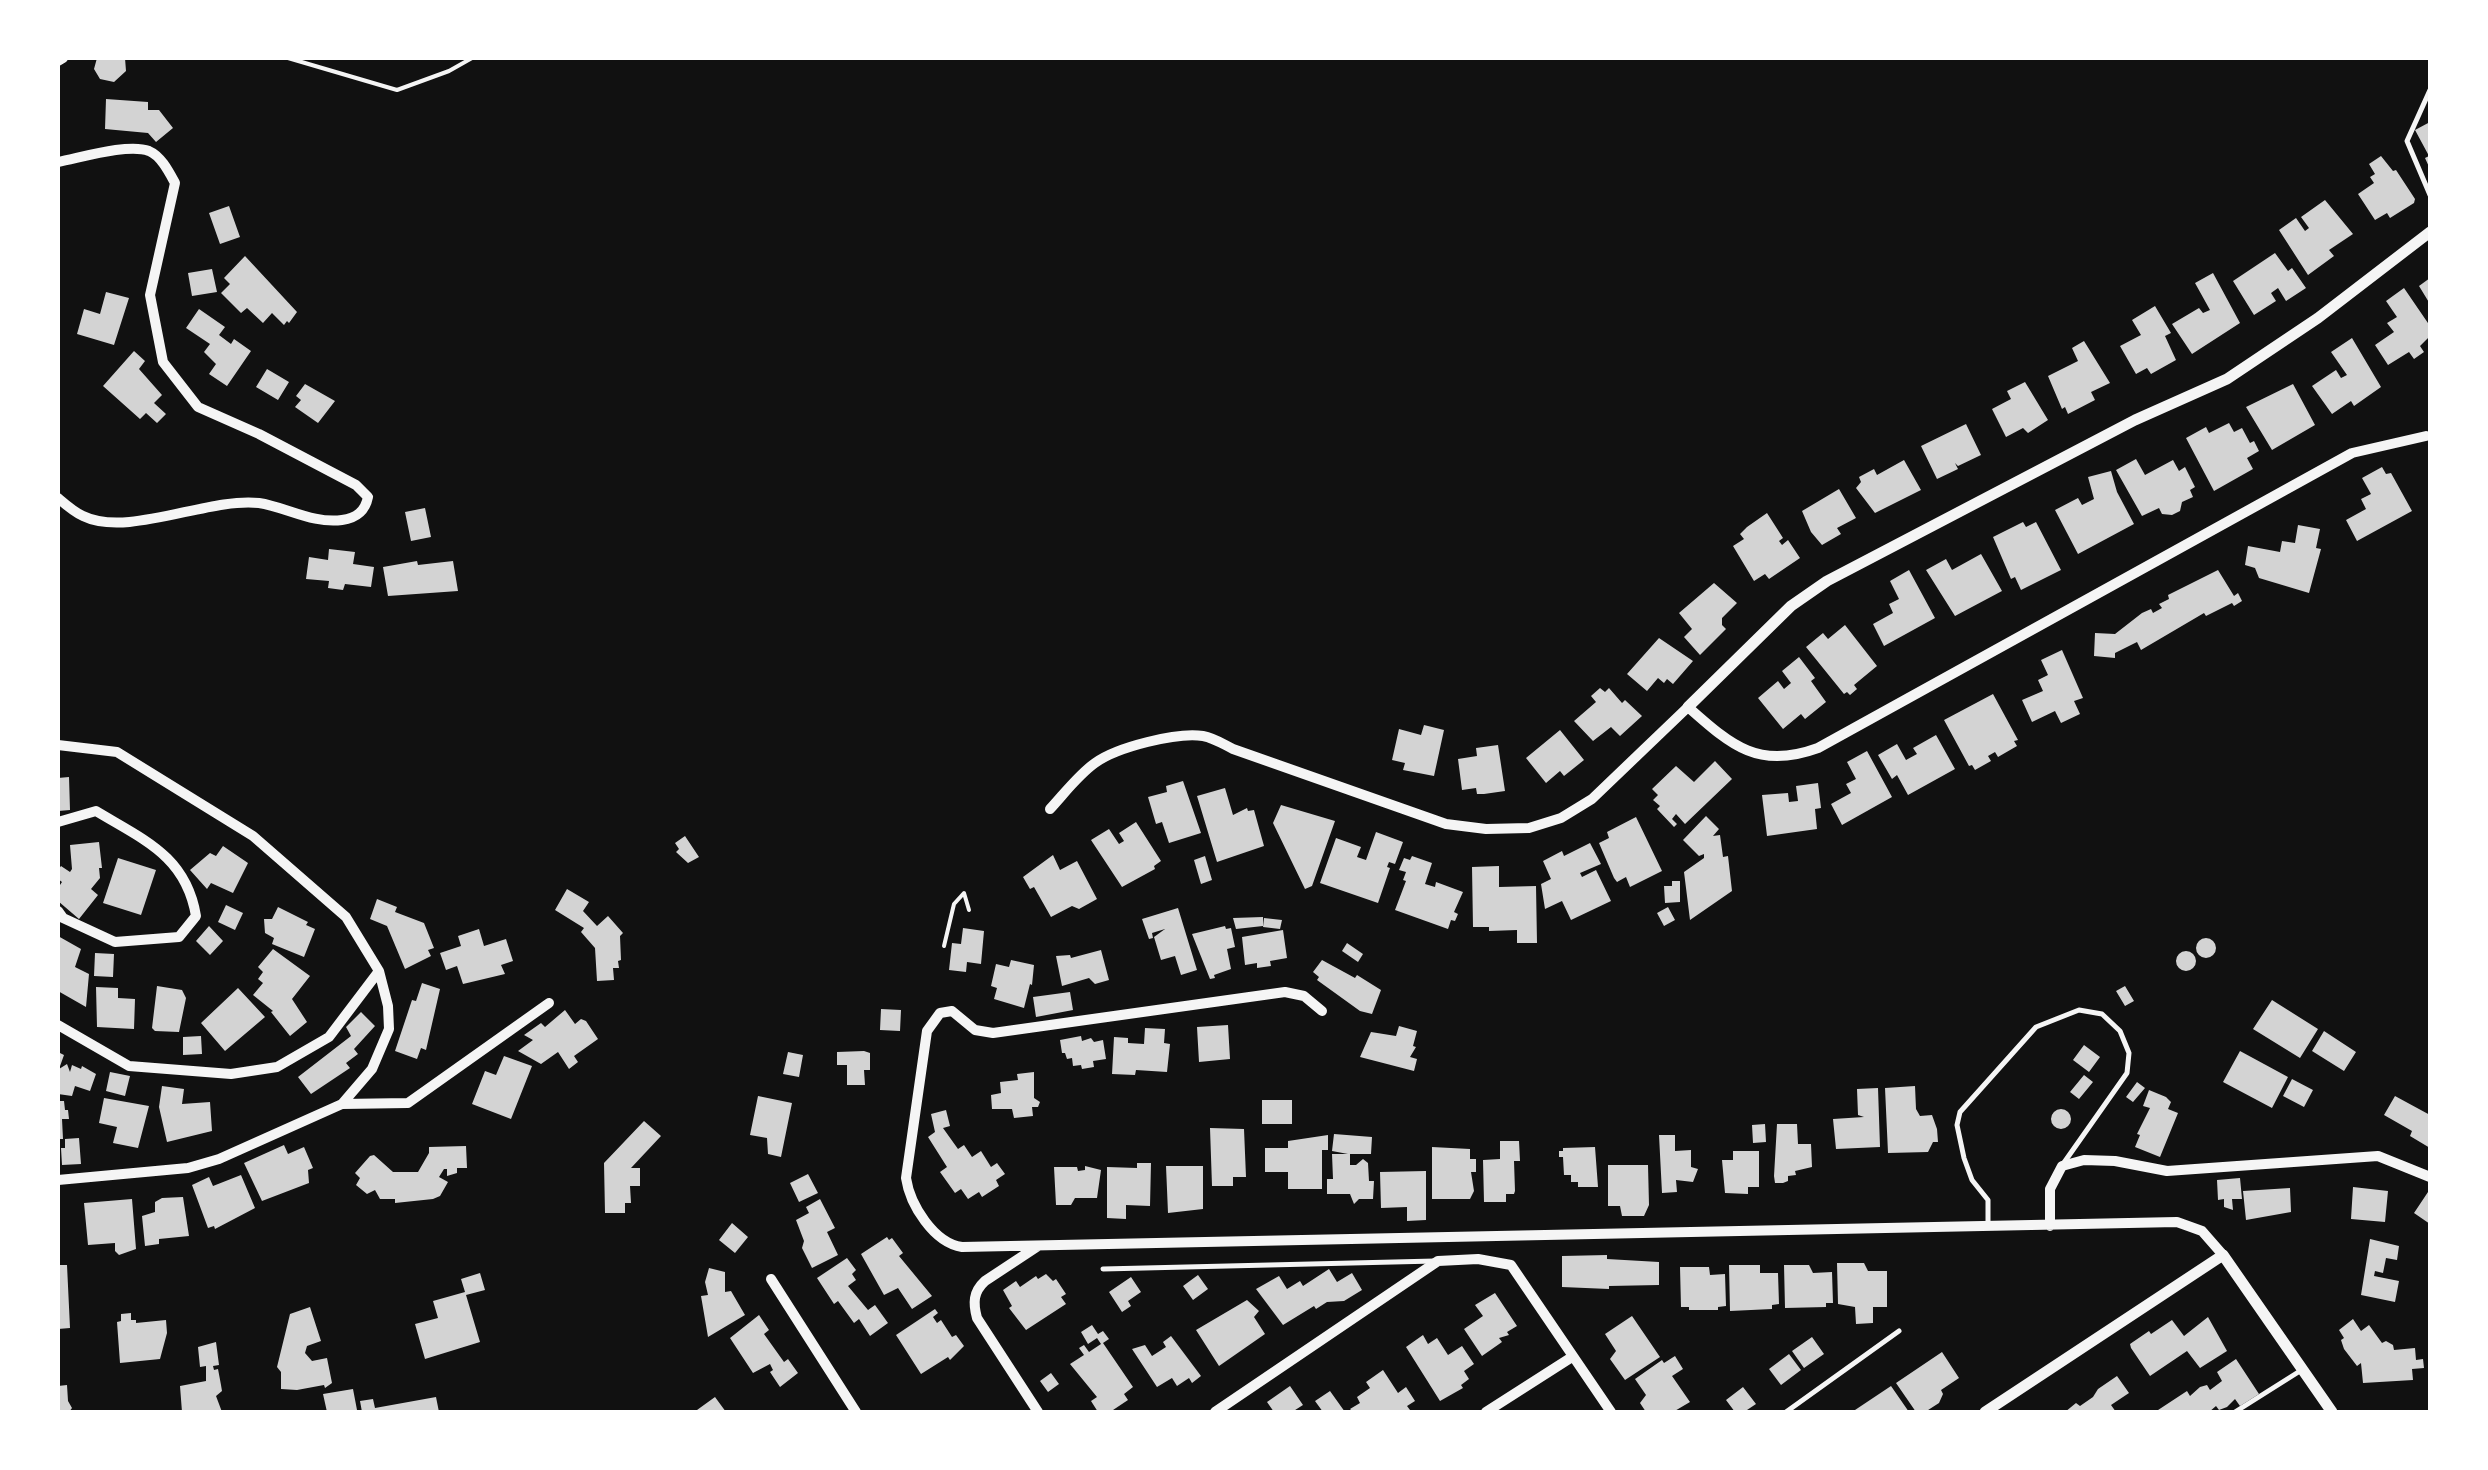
<!DOCTYPE html>
<style>
body{margin:0}
#map{position:relative;width:2488px;height:1470px;overflow:hidden;background:#111;font-family:"Public Sans",sans-serif}
canvas{display:block}
.frame{position:absolute;inset:0;border:60px solid #fff;pointer-events:none}
</style>
<div id="map">
<canvas width="2488" height="1470"></canvas>
<div class="frame"></div>
</div>
<script>
const ctx = document.querySelector('canvas').getContext('2d');
ctx.lineJoin = 'round';
function paint(path, color) { ctx.fillStyle = color; ctx.fill(path, 'evenodd'); }
function trace(path, color, width, dash) { ctx.strokeStyle = color; ctx.lineWidth = width; ctx.lineCap = dash ? 'butt' : 'round'; ctx.setLineDash(dash || []); ctx.stroke(path); }
paint(new Path2D(`
 M97,58h28l1,13 -12,11 -14,-3 -6,-10z
 M106,99l42,3v8h11l14,18 -17,14 -8,-9 -43,-4z
 M2430,122v47l-5,-11 4,-2 -14,-26z
 M2381,156l12,15 3,-1 19,29 -1,4 -24,15 -3,-5 -12,7 -17,-26 16,-11 -4,-6 5,-3 -6,-10z
 M2325,200l28,34 -24,16 5,6 -26,19 -29,-45 17,-12 9,13 4,-3 -8,-11z
 M229,206l11,31 -20,7 -11,-31z
 M2275,253l13,18 4,-3 14,20 -20,13 -8,-13 -7,5 5,8 -22,14 -21,-34z
 M245,256l52,56 -8,11 -2,-2 -3,4 -12,-12 -9,10 -16,-15 -6,5 -20,-20 9,-9 -6,-6z
 M212,269l5,23 -25,4 -4,-23z
 M2213,273l27,50 -48,31 -20,-30 27,-16 4,5 7,-3 -15,-27z
 M2430,278v26l-11,-18z
 M2404,288l26,38v10l-10,10 4,6 -10,7 -5,-7 -21,13 -13,-20 19,-13 -7,-9 10,-6 -11,-16z
 M106,292l23,6 -15,47 -37,-11 7,-25 16,5z
 M2155,306l16,27 -6,3 11,24 -25,14 -4,-6 -11,6 -16,-28 21,-11 -9,-15z
 M199,309l26,18 -6,8 12,9 3,-5 17,12 -24,35 -18,-12 7,-10 -12,-12 6,-8 -24,-16z
 M2352,338l29,49 -27,19 -3,-5 -19,13 -20,-28 24,-16 5,8 6,-3 -16,-23z
 M2084,341l26,42 -19,9 4,8 -27,14 -3,-7 -3,2 -14,-33 30,-15 -6,-13z
 M134,351l11,10 -6,8 23,26 -8,8 12,11 -9,9 -11,-10 -6,6 -37,-33z
 M267,369l22,13 -11,18 -22,-13z
 M2025,382l23,38 -20,13 -5,-5 -17,9 -14,-28 19,-10 -4,-8z
 M305,384l30,17 -17,22 -23,-16 6,-7 -5,-4z
 M2293,384l22,41 -43,25 -26,-43z
 M2229,423l5,9 8,-4 8,15 4,-2 5,10 -12,7 6,11 -39,22 -28,-53 20,-11 3,6z
 M1966,424l15,31 -23,11 -3,-3 3,6 -21,10 -16,-33z
 M2136,459l9,16 28,-15 6,11 6,-4 10,20 -5,3 3,7 -11,5 -2,9 -8,4 -10,-1 -3,-6 -17,8 -26,-46z
 M1904,460l17,30 -46,23 -19,-25 5,-6 -2,-5 15,-8 3,6z
 M2382,467l4,7 5,-1 21,38 -55,30 -11,-21 20,-11 -5,-10 10,-5 -9,-16z
 M2111,471l6,21 17,32 -56,30 -23,-44 23,-12 4,7 12,-6 -6,-22z
 M1839,489l17,29 -19,10 4,6 -19,11 -11,-13 -9,-21z
 M425,508l6,29 -20,4 -6,-29z
 M1767,513l16,25 -4,3 3,4 6,-5 12,18 -31,21 -4,-5 -11,7 -21,-35 11,-7 -4,-5 7,-7z
 M2023,522l3,5 10,-5 25,48 -40,20 -6,-13 -4,2 -18,-42z
 M2298,525l22,4 -4,19 5,1 -12,44 -50,-15 -4,-10 -10,-3 3,-19 32,6 2,-11 13,2z
 M329,549l26,3 -2,12 21,3 -3,20 -26,-3 -2,6 -15,-2 1,-7 -23,-2 3,-22 19,3z
 M1981,554l21,37 -47,25 -29,-46 20,-11 6,11z
 M417,561l1,4 35,-4 5,30 -70,5 -5,-29z
 M1909,570l26,48 -51,28 -11,-22 20,-11 -4,-9 10,-5 -9,-18z
 M2218,570l16,26 4,-3 4,8 -8,5 -2,-3 -26,13 -2,-3 -63,37 -4,-8 -22,11v5l-21,-2 1,-23 20,1 27,-21 9,-4 2,4 9,-5 -3,-4 10,-5 -1,-4z
 M1714,583l23,20 -15,15v7l4,4 -26,26 -16,-18 8,-8 -13,-16z
 M1845,625l32,41 -23,19 3,4 -7,6 -3,-3 -3,2 -38,-47 17,-14 5,6z
 M1659,638l34,23 -20,23 -6,-5 -3,4 -6,-5 -11,13 -20,-17z
 M2062,650l21,48 -9,3 6,13 -19,9 -6,-12 -23,11 -10,-22 21,-9 -5,-11 10,-5 -7,-15z
 M1799,657l16,21 -4,3 15,21 -21,17 -4,-5 -18,15 -25,-31 20,-17 6,8 7,-6 -9,-12z
 M1600,688l5,4 4,-4 13,15 3,-3 17,16 -22,20 -9,-9 -18,14 -19,-20 22,-19 -5,-6z
 M1993,694l25,46 -4,1 3,5 -19,11 -3,-5 -7,4 3,5 -16,9 -3,-5 -3,1 -25,-46z
 M1424,725l20,5 -10,46 -31,-6 2,-7 -13,-3 7,-31 22,6z
 M1560,730l24,30 -20,16 -4,-5 -14,12 -20,-25z
 M1936,735l19,34 -47,26 -11,-20 -5,4 -14,-24 19,-11 9,16 11,-6 -4,-6z
 M1498,745l7,46 -21,3h-7l-1,-6 -14,2 -4,-31 19,-3 -1,-8z
 M1867,751l25,46 -50,28 -11,-21 20,-11 -5,-9 10,-5 -9,-17z
 M1715,761l17,18 -47,45 -9,-10 -4,5 5,5 -3,3 -17,-18 3,-3 -7,-6 5,-5 -6,-6 24,-23 18,16z
 M69,777l1,33 -12,1v-33z
 M1183,781l18,52 -32,10 -7,-21 -6,2 -8,-27 19,-5 -1,-6z
 M1818,783l3,25 -6,1 2,20 -50,7 -5,-41 26,-2 1,9 9,-1 -2,-15z
 M1225,788l8,27 14,-7 1,3 6,-1 10,36 -47,16 -20,-66z
 M1281,805l54,16 -23,65 -7,3 -32,-66z
 M1706,816l13,13 -6,7 7,-1 3,22 5,-1 4,35 -42,29 -6,-48 20,-14v-4l-5,2 -16,-16z
 M1636,817l26,54 -32,16 -4,-10 -9,5 -3,-4 -15,-35 10,-5 -2,-6z
 M1136,822l25,39 -7,5 1,3 -33,18 -31,-47 18,-11 10,15 5,-3 -5,-8z
 M1376,832l27,10 -8,22 -6,-2 -2,5 3,1 -12,35 -58,-20 16,-45 25,9 -4,10 9,3z
 M685,836l14,21 -11,6 -12,-11 3,-3 -4,-6z
 M99,842l3,26h-3l1,10 -9,11 7,6 -19,24 -21,-18v-13l4,-6 -4,-3v-9l3,-4 9,6 2,-3 -2,-24z
 M1590,843l11,21 -21,9 2,4 14,-7 15,31 -40,19 -9,-19 -17,8 -4,-25 10,-5 -8,-18 19,-10 2,5z
 M223,846l25,17 -15,30 -22,-10 -4,6 -17,-19 20,-17 6,3z
 M1053,855l7,15 17,-9 20,38 -18,10 -7,-3 -21,11 -17,-30 -4,2 -7,-12z
 M1205,856l7,24 -11,4 -7,-24z
 M1412,856l20,7 -7,21 10,3 1,-5 27,10 -9,20 4,2 -3,7 -4,-1 -3,9 -53,-19 11,-29 -3,-1 3,-8 -7,-2 5,-12 6,2z
 M118,858l38,12 -15,45 -38,-12z
 M1499,866v21l37,-1 1,57h-20v-13l-28,1v-4h-16l-1,-60z
 M1672,881h8v21l-15,1 -1,-17h8z
 M567,889l22,13 -6,9 14,15 11,-10 15,17 -3,3 1,24 -3,1 1,7h-6l1,12 -17,1 -2,-33 -14,-16 3,-4 -29,-18z
 M377,899l20,8 -2,5 29,11 10,25 -6,2 3,6 -26,13 -18,-43 -17,-7z
 M226,905l17,8 -8,17 -17,-8z
 M278,907l30,15 -2,3 9,4 -11,28 -32,-13 2,-6 -9,-5 -1,-14h8z
 M1668,907l7,13 -11,6 -7,-13z
 M1178,908l19,62 -16,5 -6,-19 -14,4 -7,-23 11,-8 -13,4 1,5 -4,1 -7,-20z
 M1263,917v9l-27,3 -3,-11z
 M1264,918l18,2 -2,9 -17,-2z
 M209,926l14,15 -13,14 -14,-14z
 M1225,926l1,3 5,-1 4,19 -8,2 4,20 -17,6 1,3 -5,1 -18,-45z
 M963,928l21,3 -3,33 -14,-2 -1,10 -17,-2 3,-27 9,1z
 M479,929l5,17 22,-7 7,22 -12,4 4,9 -42,10 -6,-18 -11,4 -6,-17 21,-7 -3,-10z
 M1283,930l4,28 -17,3 1,5 -14,2v-5l-12,2 -3,-28z
 M58,936l23,13 -6,18 14,7 -3,33 -28,-16z
 M2196 948a10 10 0 1 1 20 0a10 10 0 1 1-20 0Z
 M1347,943l16,11 -5,8 -16,-11z
 M273,949l37,27 -18,23 15,23 -17,14 -19,-24 2,-1 -20,-16 10,-12 -5,-4 5,-7 -5,-5z
 M1101,950l8,30 -14,4 -6,-6 -27,8 -6,-30 14,-1 1,3z
 M2176 961a10 10 0 1 1 20 0a10 10 0 1 1-20 0Z
 M95,953l19,1 -1,23 -19,-1z
 M1011,960l23,5 -2,20 -2,-1 -6,24 -30,-9 3,-11 -6,-2 5,-22 13,3z
 M1322,960l33,18 2,-3 24,15 -9,24 -12,-3 -43,-31 2,-3 -6,-5z
 M422,983l18,6 -14,61 -5,-2 -4,11 -22,-8 17,-51 4,1z
 M157,986l25,4 4,8 -7,34 -24,-1 -3,-3z
 M2125,986l9,15 -9,5 -9,-15z
 M96,987l22,1v10l17,1 -1,30 -37,-2z
 M238,988l27,29 -40,34 -24,-28z
 M1070,992l3,18 -37,7 -3,-20z
 M2272,1000l46,29 -18,29 -47,-29z
 M881,1009l20,1 -1,21 -20,-1z
 M565,1010l10,14 6,-5 5,2 12,18 -24,17 4,6 -9,7 -11,-17 -17,12 -23,-13 15,-11 -9,-5 17,-12 4,4z
 M361,1012l14,14 -21,23 4,5 -12,9 4,5 -39,26 -13,-17 53,-41 -5,-9z
 M1228,1025l2,34 -31,3 -2,-35z
 M1399,1026l18,5 -4,15 3,1 -6,10 7,2 -3,12 -54,-14 11,-25 25,4z
 M1145,1028l20,1 -1,14 6,1 -3,28 -31,-2 -1,5 -23,-1 2,-37 14,1v5l16,1z
 M2324,1031l32,21 -12,19 -32,-20z
 M201,1036l1,18 -19,1v-18z
 M1081,1036l1,5 9,-3 3,4 9,-2 3,19 -13,2 1,6 -12,2 -1,-4 -8,1 -1,-8 -5,1 -2,-6h-3l-2,-13z
 M2084,1045l16,12 -11,15 -16,-12z
 M864,1051l6,2v17h-6l1,15h-18v-20h-10v-13z
 M2240,1051l48,26 -16,31 -49,-26z
 M58,1052l6,3 -5,14 8,-5 3,8 2,-7 9,4 1,-3 14,8 -6,17 -15,-5 -3,10 -14,-2z
 M788,1052l15,3 -4,22 -16,-3z
 M504,1056l28,10 -21,53 -39,-15 13,-33 11,4z
 M110,1072l20,4 -5,20 -19,-5z
 M1034,1072v26l6,4 -2,5h-6l1,9 -19,2 -2,-9h-20l-1,-14 10,-2 -1,-11 18,-2 -1,-6z
 M2084,1075l9,7 -14,17 -9,-7z
 M2292,1079l21,11 -9,17 -21,-11z
 M2137,1082l8,6 -12,14 -7,-5z
 M162,1086l22,3 -2,15 28,-2 2,29 -45,11 -8,-35z
 M1915,1086l1,23 4,7 12,-1 5,14 1,13h-5l-5,10 -40,1 -3,-65z
 M1878,1088l2,59 -44,2 -3,-30 31,-2 -6,-2 -1,-26z
 M2149,1090l17,7 5,5 -3,7 10,4 -18,44 -25,-10 5,-12 -3,-1 13,-26 -7,-2z
 M758,1096l34,7 -11,54 -13,-3 -1,-16 -17,-3z
 M2395,1096l35,19v33l-20,-12 2,-5 -28,-16z
 M104,1098l45,8 -11,42 -25,-5 4,-16 -18,-4z
 M1262,1100h30v24h-30z
 M58,1101h6l1,9h3l1,9h-7l1,20h-5z
 M2051 1119a10 10 0 1 1 20 0a10 10 0 1 1-20 0Z
 M946,1110l4,16 -7,2 15,21 6,-4 8,12 9,-6 10,16 6,-4 8,11 -9,6 3,6 -17,11 -3,-5 -11,7 -7,-10 -6,4 -15,-21 7,-5 -19,-30 7,-5 -4,-18z
 M644,1121l17,15 -30,32h9v18h-10l1,17h-6v10h-20l-1,-50z
 M1765,1124l1,18 -13,1 -1,-18z
 M1777,1124h20l1,20h13l1,23 -17,4 1,4 -8,1v5l-5,2h-8l-1,-7z
 M1210,1128l34,1 2,48h-13v9h-21z
 M1334,1134l38,3 -1,17h-21v11h6l7,-6 5,4 1,18h5l-1,18h-14l-5,5 -4,-10h-23v-15h6l-1,-25h16l-16,-3z
 M1328,1135v15h-6v39h-34v-17h-23v-24h23v-7z
 M1659,1135h16v16l16,-1v17l7,2 -5,13 -17,-2 1,12 -15,1z
 M79,1138l2,26 -19,1 -1,-17h4v-9z
 M1500,1141h19l1,20h-6l1,30 -1,3h-8v8h-22l-1,-42 17,-1z
 M284,1145l4,9 16,-7 9,21 -5,2 1,13 -47,18 -18,-38z
 M466,1146l1,22h-10v5l-10,3v-7h-3l-5,8 9,5 -8,14 -7,3 -38,4v-4h-15l-5,-9 -8,4 -11,-9 4,-7 -5,-5 15,-17 4,-1 19,17h25l11,-19v-6z
 M1432,1147l38,2v10h6v13h-5l3,19 -4,8h-38z
 M1595,1147l3,40h-20v-5h-7v-7h-7l-1,-18h-4v-6h4v-3z
 M1733,1151h26v36h-11v7l-23,-1 -3,-33h11z
 M1137,1163h14l-1,43 -24,-1v14l-19,-1v-51l30,1z
 M1608,1165h40l1,40 -5,11h-22l-2,-10h-12z
 M1085,1166l16,4 -4,28h-22l-4,7h-15l-2,-38h23l1,4 7,-1z
 M1166,1166h37v43l-35,4z
 M1426,1171v49l-19,1v-14l-26,1 -1,-36z
 M808,1174l10,19 -19,9 -9,-19z
 M241,1175l14,33 -40,21 -1,-3 -6,2 -16,-43 17,-8 4,9z
 M2240,1178l2,21h-10l1,11 -9,-3v-8l-6,1 -1,-20z
 M2353,1187l35,4 -3,31 -34,-3z
 M2290,1188l1,24 -45,8 -3,-29z
 M2428,1192l2,2v30l-16,-11z
 M183,1197l6,39 -30,3v5l-14,2 -3,-30 13,-4v-10l7,-4z
 M132,1199l4,50 -17,6 -4,-4v-8l-27,2 -4,-42z
 M820,1199l15,29 -8,4 11,23 -26,13 -10,-20 2,-7 -8,-21 13,-7 -3,-6z
 M732,1223l16,14 -13,16 -16,-13z
 M887,1237l2,3 3,-2 11,15 -4,3 33,40 -20,13 -14,-21 -14,7 -23,-41z
 M2370,1239l29,7 -2,14 -11,-2 -3,15 -8,-2 -1,5 25,5 -4,21 -34,-7z
 M1607,1255v4l52,3v23l-50,1v3l-47,-2v-31z
 M847,1258l9,12 -4,4 4,6 -8,6 20,24 7,-5 13,18 -18,13 -11,-17 -5,4 -16,-22 -4,3 -17,-26z
 M1837,1263h27l4,8h19v36h-14v16l-17,1 -1,-17 -17,-3z
 M58,1265h9l3,63 -12,1z
 M1729,1265h31v8h18l1,31 -7,1v4l-42,2z
 M1784,1265h25l4,8 19,-1 1,31h-7v4l-41,1z
 M1680,1267h29l1,8 15,-1 1,32 -8,1v3h-29v-3h-8z
 M709,1268l16,4v20l6,-1 14,24 -37,22 -7,-41 7,-1 -3,-13z
 M1329,1269l8,13 15,-9 10,17 -18,11 -17,1 -11,7 -2,-3 -31,19 -27,-36 23,-13 8,13 13,-8 3,5z
 M480,1273l5,17 -19,5 14,47 -55,17 -10,-35 23,-6 -5,-17 32,-9 -4,-13z
 M1046,1274l7,7 3,-2 10,15 -5,3 5,7 -40,26 -17,-22 3,-2 -9,-16 13,-9 4,6 16,-11 2,3z
 M1198,1275l10,14 -15,11 -10,-14z
 M1131,1277l10,15 -13,9 3,5 -9,6 -13,-20z
 M1495,1293l22,33 -10,6 2,3 -10,3 3,4 -20,14 -18,-27 19,-13 -8,-11z
 M1247,1300l12,11 -5,6 11,17 -46,32 -23,-36z
 M310,1307l11,34 -14,5 -2,7 7,8 15,-3 5,25 -7,5 -1,-3 -27,5 -16,-1v-17l-4,-5 13,-53z
 M935,1309l3,4 -5,4 4,6 4,-3 11,17 4,-2 8,11 -14,14 -2,-3 -27,17 -25,-39z
 M131,1313v7h5v3l30,-3 1,13 -7,26 -40,4 -3,-41 4,-1v-7z
 M759,1315l10,15 -5,4 20,28 4,-3 10,14 -18,14 -10,-15 3,-2 -3,-6 -17,9 -23,-35z
 M1632,1316l28,41 -35,23 -15,-21 6,-8 -11,-17z
 M2208,1317l19,34 -27,17 -13,-17 -37,25 -19,-28 -1,-4 19,-13 2,3 21,-14 12,16z
 M2353,1319l8,12 8,-6 13,18 4,-2 7,4 1,5 21,-2 1,12 7,-1 1,9 -12,1 1,11 -50,3 -2,-20 -4,3 -13,-17 -3,-9 3,-2 -5,-8z
 M1092,1325l6,9 5,-3 6,8 -6,4 30,44 -9,7 4,6 -18,12h-12l-7,-11 6,-4 -27,-33 14,-9 -5,-7 5,-3 5,7 12,-8 -4,-6 -9,6 -7,-12z
 M1423,1335l5,9 9,-6 11,17 14,-9 12,18 -10,7 5,8 -8,6 2,3 -23,13 -34,-54z
 M1171,1336l30,40 -9,7 -3,-5 -12,8 -5,-8 -15,9 -25,-38 13,-4 7,11 14,-9 -3,-5z
 M1812,1337l12,17 -20,14 -12,-17z
 M216,1342l3,23 -6,1 1,4 4,-1 3,16 1,6 -6,5 6,16h-40l-2,-26 26,-5v-15l-6,1 -2,-20z
 M1942,1352l17,26 -18,12 2,4 -4,9 -14,9h-9l-20,-29z
 M1789,1354l12,16 -20,15 -12,-16z
 M1675,1356l8,13 -11,7 18,26 -17,10h-27l-6,-9 6,-8 -11,-16 27,-19 2,3z
 M2236,1359l23,35 -19,12 -5,-7 -8,8 -8,3 -3,-4 -7,6h-54l32,-21 3,5 10,-9 7,-2 3,5 12,-9 -5,-9z
 M1383,1370l15,23 8,-6 9,14 -8,5 3,4 -57,2 -3,-3 10,-6 -3,-6 13,-9 -4,-6z
 M1051,1373l8,11 -11,8 -8,-11z
 M2117,1376l12,17 -18,12 5,7h-51l11,-9 4,3 13,-9 5,-8z
 M67,1385l1,16 4,7 -3,4h-11v-26z
 M1290,1386l13,19 -11,7h-18l-7,-10z
 M1891,1386l18,26h-57z
 M1743,1387l13,17 -12,8h-9l-9,-12z
 M353,1389l4,21 -30,2 -4,-18z
 M1330,1391l15,21h-22l-8,-11z
 M436,1397l3,15h-77l-2,-11 13,-2 2,9z
 M715,1397l11,15h-27l-2,-2z`), '#d3d3d3');
trace(new Path2D(`
 M288,58l109,32 52,-19 23,-13
 M944,946l10,-42 10,-11 5,17`), '#f5f5f5', 4);
trace(new Path2D(`
 M2430,90l-23,51 23,54
 M1988,1224v-24l-16,-20 -8,-22 -7,-33 3,-13 76,-85 43,-17 23,4 18,17 9,22 -2,20 -64,91
 M1103,1269l332,-8
 M1786,1412l113,-81
 M2235,1412l65,-41`), '#f5f5f5', 5);
trace(new Path2D(`
 M58,61l5,-3
 M58,162c22,-4 70,-19 91,-11 12,5 20,21 26,32l-25,112 13,67 35,45 61,27 97,51 12,12c-3,15 -12,21 -26,23 -29,4 -56,-13 -83,-17 -50,-6 -131,35 -176,13 -9,-4 -18,-12 -25,-18
 M58,745l59,7 136,84 93,81 33,54 9,35 1,23 -17,40 -30,35 -123,55 -31,9 -130,12
 M1050,809c14,-15 28,-34 45,-46 22,-16 82,-31 108,-27 11,2 20,8 30,13l213,75 40,5 43,-1 32,-10 31,-19 96,-92c43,38 70,63 130,41l534,-295 74,-17
 M58,822l38,-11c48,29 90,45 100,105l-17,21 -64,5 -52,-24 -5,-7
 M1322,1011l-18,-15 -19,-4 -292,41 -18,-3 -23,-19 -12,2 -13,18 -21,147c4,27 28,65 56,69l1215,-25 25,9 21,24
 M58,1025l71,41 102,8 46,-7 52,-30 50,-66
 M342,1104l66,-1 141,-100
 M2050,1226v-37l12,-23 22,-6 31,1 52,10 211,-15 52,21
 M1038,1246l-53,35c-12,11 -12,22 -8,37l61,94
 M771,1279l85,133
 M1215,1412l223,-151 40,-2 33,6 100,147
 M1486,1412l86,-55`), '#f5f5f5', 10);
trace(new Path2D(`
 M1688,707l103,-101 36,-25 308,-161 92,-41 91,-61 112,-86
 M1985,1412l238,-157 109,157`), '#f5f5f5', 11);
</script>
